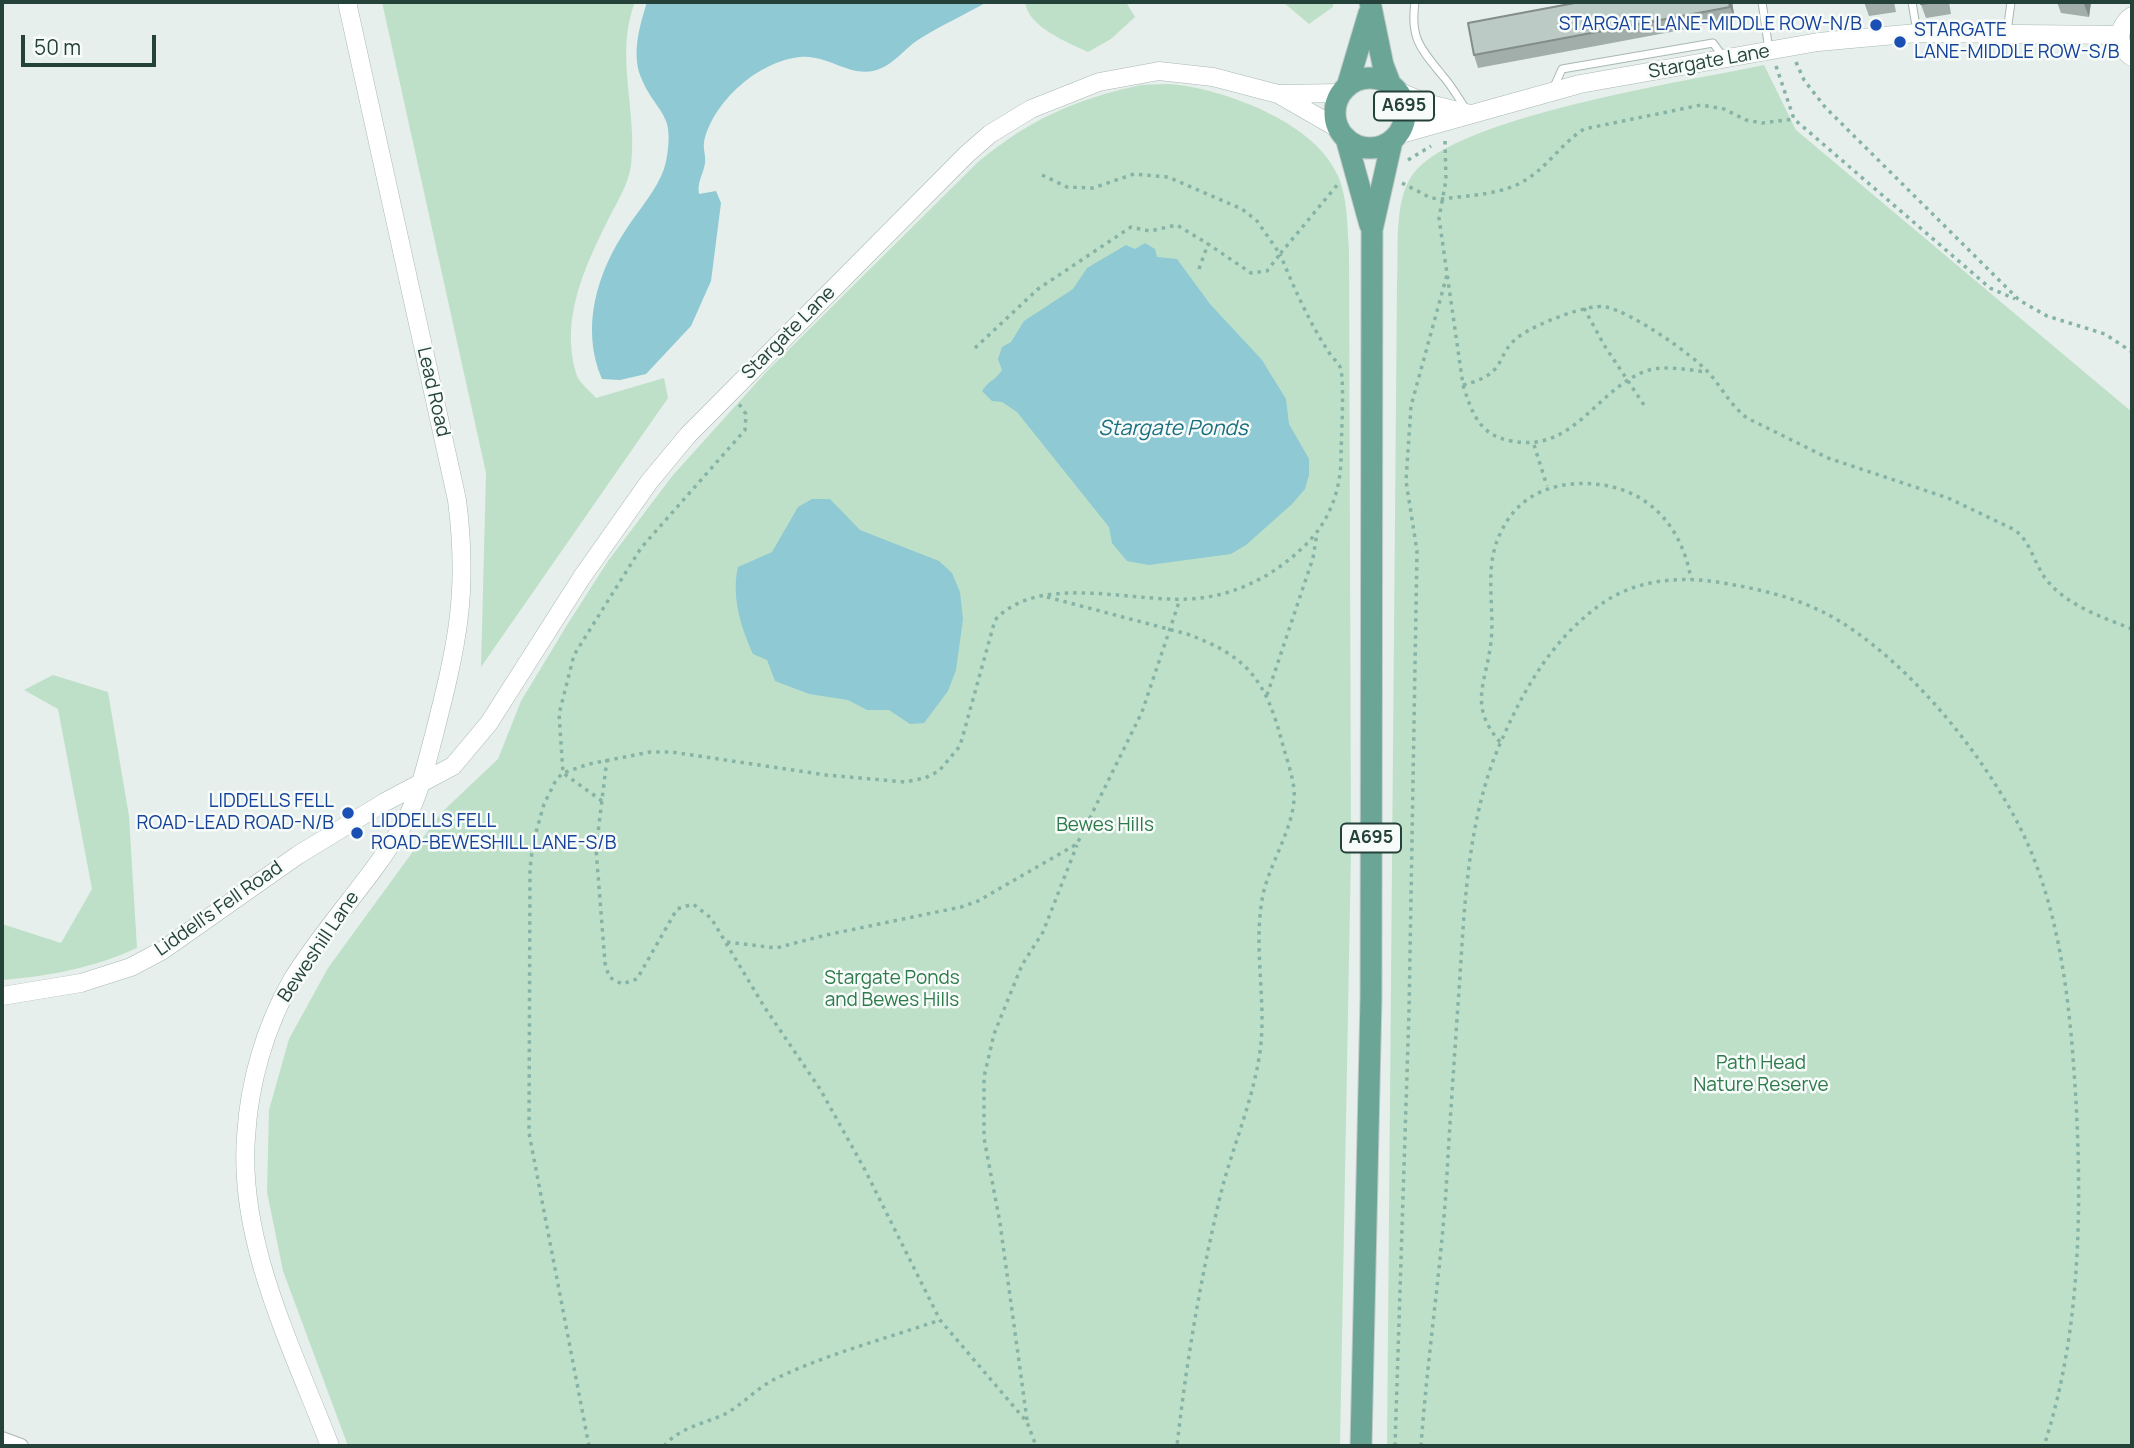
<!DOCTYPE html>
<style>
body{margin:0}
#map{position:relative;width:2134px;height:1448px;overflow:hidden;background:#e6efeb;font-family:Manrope,sans-serif}
canvas{display:block}
.frame{position:absolute;inset:0;border:4px solid #24423a;pointer-events:none}
.scale{position:absolute;left:21px;top:35px;width:135px;height:32px;box-sizing:border-box;border:4px solid #24423a;border-top:0;padding-left:9px;font-size:21px;line-height:24px;white-space:nowrap;color:#24423a;-webkit-text-stroke:5px #f7fbf9;paint-order:stroke}
</style>
<div id="map">
<canvas width="2134" height="1448"></canvas>
<div class="frame"></div>
<div class="scale">50 m</div>
</div>
<script>
const ctx = document.querySelector('canvas').getContext('2d');
ctx.lineJoin = 'round';
function paint(path, color) { ctx.fillStyle = color; ctx.fill(path, 'evenodd'); }
function trace(path, color, width, dash) { ctx.strokeStyle = color; ctx.lineWidth = width; ctx.lineCap = dash ? 'butt' : 'round'; ctx.setLineDash(dash || []); ctx.stroke(path); }
function drawText(font, color, halo, rows, align = 'center') {
  ctx.font = font + ' Manrope,sans-serif'; ctx.lineWidth = 5; ctx.setLineDash([]); ctx.textBaseline = 'middle'; ctx.strokeStyle = halo; ctx.fillStyle = color; for (const [text, x, y, turn = 0] of rows) {
    ctx.save(); ctx.translate(x, y); ctx.rotate((+turn || 0) * Math.PI / 180); ctx.textAlign = isNaN(turn) ? turn : align; if (halo) ctx.strokeText(text, 0, 0); ctx.fillText(text, 0, 0); ctx.restore();
  }
}
paint(new Path2D(`
 M382,2h253c-21,53 3,109 -4,164 -3,19 -14,36 -23,54 -23,46 -48,99 -32,153 2,9 14,18 20,25l68,-20 4,20 -187,269 5,-194z
 M1025,2h101l9,15 -24,22 -23,13c-21,-10 -60,-25 -63,-50z
 M1283,2h50v5l-24,17z
 M1764,65l32,65 336,282v1034h-745l10,-1163c2,-32 -4,-82 16,-109 43,-58 276,-93 351,-109z
 M1141,85c12,0 26,-2 38,0 52,7 137,39 159,91 10,23 9,50 11,74l2,601 -11,595h-992l-65,-175 -16,-79 2,-82 20,-71 39,-71 113,-155 57,-54 23,-58 46,-76 41,-64 65,-86 94,-104 211,-209c52,-43 98,-63 163,-77z
 M53,675l55,17 21,124 8,132c-44,20 -87,28 -135,32v-56l59,19 31,-54 -34,-180 -34,-19z`), '#bfe0c8');
paint(new Path2D(`
 M647,2h340c-21,12 -45,23 -66,36 -17,10 -27,28 -48,33 -25,5 -47,-17 -73,-14 -41,4 -87,44 -96,85 -1,7 2,15 1,21 -2,13 -8,18 -6,31l17,-3 5,12 -10,78 -20,45 -45,48 -26,6 -18,-1c-22,-51 -5,-107 25,-151 12,-18 30,-39 37,-59 4,-12 7,-36 2,-48 -6,-15 -19,-26 -26,-46 -8,-24 0,-50 7,-73z
 M1145,243l10,6 2,8 20,2 33,45 52,56 24,39 3,25 20,35v16l-4,14 -13,15 -46,41 -15,9 -82,11 -22,-4 -15,-18 -3,-16 -92,-115 -15,-10 -10,-1 -10,-10c6,-10 14,-11 20,-21l-4,-11 4,-12 9,-5 13,-21 49,-32 14,-21 39,-23 9,4z
 M812,499h18l30,31 79,31 13,12 8,19 3,27 -7,51 -8,21 -24,32 -14,1 -21,-14h-22l-19,-10 -39,-6 -34,-13 -8,-21 -14,-6c-12,-27 -22,-57 -15,-87l34,-15 26,-45z`), '#8ec9d4');
const service = new Path2D(`
 M1415,2c-5,36 5,46 27,73 10,11 17,24 25,36
 M1762,2l7,48
 M1912,2l5,30
 M2007,32l4,-30
 M1553,89l9,-20 151,-26 11,15`);
const minor = new Path2D(`
 M2,1439l19,7`);
const tertiary = new Path2D(`
 M2132,16c-15,11 -16,30 0,41
 M1398,91l28,12 44,11
 M1278,94l61,35
 M1397,135l183,-51 238,-42 99,-9 203,2
 M2,996l79,-13 50,-16 32,-17 135,-95 87,-53 68,-36 36,-43 93,-146 67,-95 39,-47 279,-281 23,-20 41,-25 68,-27 60,-11 54,6 65,17 64,-1
 M330,1446c-37,-97 -92,-203 -84,-309 3,-54 19,-110 46,-157 33,-54 79,-100 111,-155 16,-28 23,-60 31,-90 23,-90 35,-142 23,-235l-110,-498`);
const primary = new Path2D(`
 M1370,2l13,63 7,18
 M1335 113a35 35 0 1 1 70 0a35 35 0 1 1-70 0Z
 M1347,87l22,-74
 M1346,138l24,87
 M1361,1446l10,-448 1,-768 20,-89`);
trace(service, '#a8b8b2', 9);
trace(minor, '#a8b8b2', 16);
trace(tertiary, '#a8b8b2', 19);
trace(primary, '#c2cac8', 23);
trace(new Path2D(`
 M1796,62l8,18 21,27 194,193 28,16 58,18 27,18
 M1776,66l18,53 196,169 25,11
 M1445,141l1,39 -7,38 24,167c9,28 16,50 48,56 62,12 83,-48 132,-69 19,-8 44,-2 64,0
 M1408,160l23,-14
 M1042,175l25,12 26,1 41,-14 34,3 74,32 15,12 23,33 58,-70
 M1402,183l29,15 11,1c27,-4 62,-4 85,-20 22,-14 35,-36 57,-50l117,-24 23,4 22,11 16,3 32,-4
 M1199,269l9,-25 43,29 16,-2 13,-17
 M1584,308l20,37 42,63
 M975,348l63,-59 93,-62 19,4 27,-6 31,19
 M1463,385c48,-12 30,-31 58,-50 16,-11 67,-32 85,-28 25,5 86,47 103,66 13,15 22,33 38,45l81,40 120,40 65,31c16,10 20,30 30,46 19,29 59,42 89,54
 M1534,445l13,41
 M1047,597l140,37c61,22 79,47 95,108 4,15 10,31 12,47 3,37 -26,74 -32,111 -9,53 6,106 -3,158 -8,49 -29,95 -40,143 -19,81 -33,163 -42,245
 M1267,695l46,-137 4,-25
 M1500,742c-32,-37 -14,-58 -9,-100 4,-37 -8,-75 10,-110 14,-30 39,-45 71,-48 64,-5 108,32 119,95
 M607,759l-11,90 9,114 4,14 13,7 15,-5 40,-70 16,-5 18,14 54,90 55,81 44,79 76,152 87,102 9,24
 M602,801l-39,-28 -4,-59 15,-59 67,-107 104,-118 1,-16 -7,-10
 M727,942l49,6 50,-13 135,-28 17,-6 99,-57 65,-132 38,-113
 M1027,1420l-27,-197 -16,-85v-61l10,-43 28,-69 21,-33 34,-87
 M589,1446l-60,-313 1,-264 3,-26 11,-39 12,-24 7,-7 26,-9 61,-12h22l154,23 79,7 20,-4 14,-7 21,-25 35,-126c46,-50 145,-14 205,-22 37,-4 72,-22 99,-47 28,-24 42,-58 42,-94 0,-16 4,-79 -1,-90 -2,-5 -7,-8 -10,-13 -20,-30 -36,-66 -50,-100
 M664,1446c16,-19 40,-22 61,-32 17,-9 31,-25 48,-34 53,-26 112,-41 167,-60
 M1395,1446l14,-434 8,-461 -11,-70 5,-75 37,-135
 M1421,1446c6,-85 19,-170 25,-255 4,-72 9,-143 14,-215 5,-80 9,-167 44,-241 22,-50 51,-98 96,-130 34,-25 77,-29 117,-23 37,6 75,14 108,31 83,43 176,160 209,246 30,77 37,161 42,242 6,115 4,234 -32,345`), '#86b3a5', 3.5, [3.5, 5]);
trace(service, '#fff', 7);
trace(minor, '#fff', 14);
trace(tertiary, '#fff', 18);
trace(primary, '#6aa596', 21);
paint(new Path2D(`
 M1580,2h152l3,18 -257,48 -4,-13z
 M1864,2h30l2,10 -27,4z
 M1920,2h29l2,12 -25,4z
 M2057,2h34l-2,15 -28,-4z`), '#a1aea9');
paint(new Path2D(`
 M1729,2h3l3,18 -5,-13z
 M2085,2h6l-2,15 -5,-13z`), '#838d89');
const building = new Path2D(`
 M1580,2h149l1,5 -256,48 -6,-32z
 M1920,2h18l-17,2z`);
paint(building, '#bbcac4');
trace(building, '#838d89', 2);
for (const [x, y, r, color] of [
 [1876,25,7,"#1a4fb4"],
 [1900,42,7,"#1a4fb4"],
 [348,813,7,"#1a4fb4"],
 [357,833,7,"#1a4fb4"]
]) { const dot = new Path2D(); dot.arc(x, y, r, 0, 2 * Math.PI); ctx.fillStyle = color; ctx.fill(dot); trace(dot, '#f7fbf9', 2.5); }
for (const [x, y, w] of [
 [1404,106,60],
 [1371,838,60]
]) { const box = new Path2D(); box.roundRect(x - w / 2, y - 14.5, w, 29, 5); ctx.fillStyle = '#f7fbf9'; ctx.fill(box); trace(box, '#24423a', 2); }
drawText('bold 18px', '#24423a', null, [
 ["A695",1404,106],
 ["A695",1371,838]
]);
drawText('19px', '#164399', '#f7fbf9', [
 ["STARGATE LANE-MIDDLE ROW-N/B",1862,25],
 ["STARGATE",1914,31,"left"],
 ["LANE-MIDDLE ROW-S/B",1914,53,"left"],
 ["LIDDELLS FELL",334,802],
 ["ROAD-LEAD ROAD-N/B",334,824],
 ["LIDDELLS FELL",371,822,"left"],
 ["ROAD-BEWESHILL LANE-S/B",371,844,"left"]
], 'right');
drawText('19px', '#24423a', '#f7fbf9', [
 ["Stargate Lane",1709,62,-10],
 ["Stargate Lane",789,333,-45],
 ["Lead Road",433,392,77],
 ["Liddell's Fell Road",219,909,-35],
 ["Beweshill Lane",319,947,-56]
]);
drawText('19px', '#2d7a4b', '#f7fbf9', [
 ["Bewes Hills",1105,826],
 ["Stargate Ponds",892,979],
 ["and Bewes Hills",892,1001],
 ["Path Head",1761,1064],
 ["Nature Reserve",1761,1086]
]);
drawText('italic 21px', '#1c6f80', '#f7fbf9', [
 ["Stargate Ponds",1173,429]
]);
</script>
